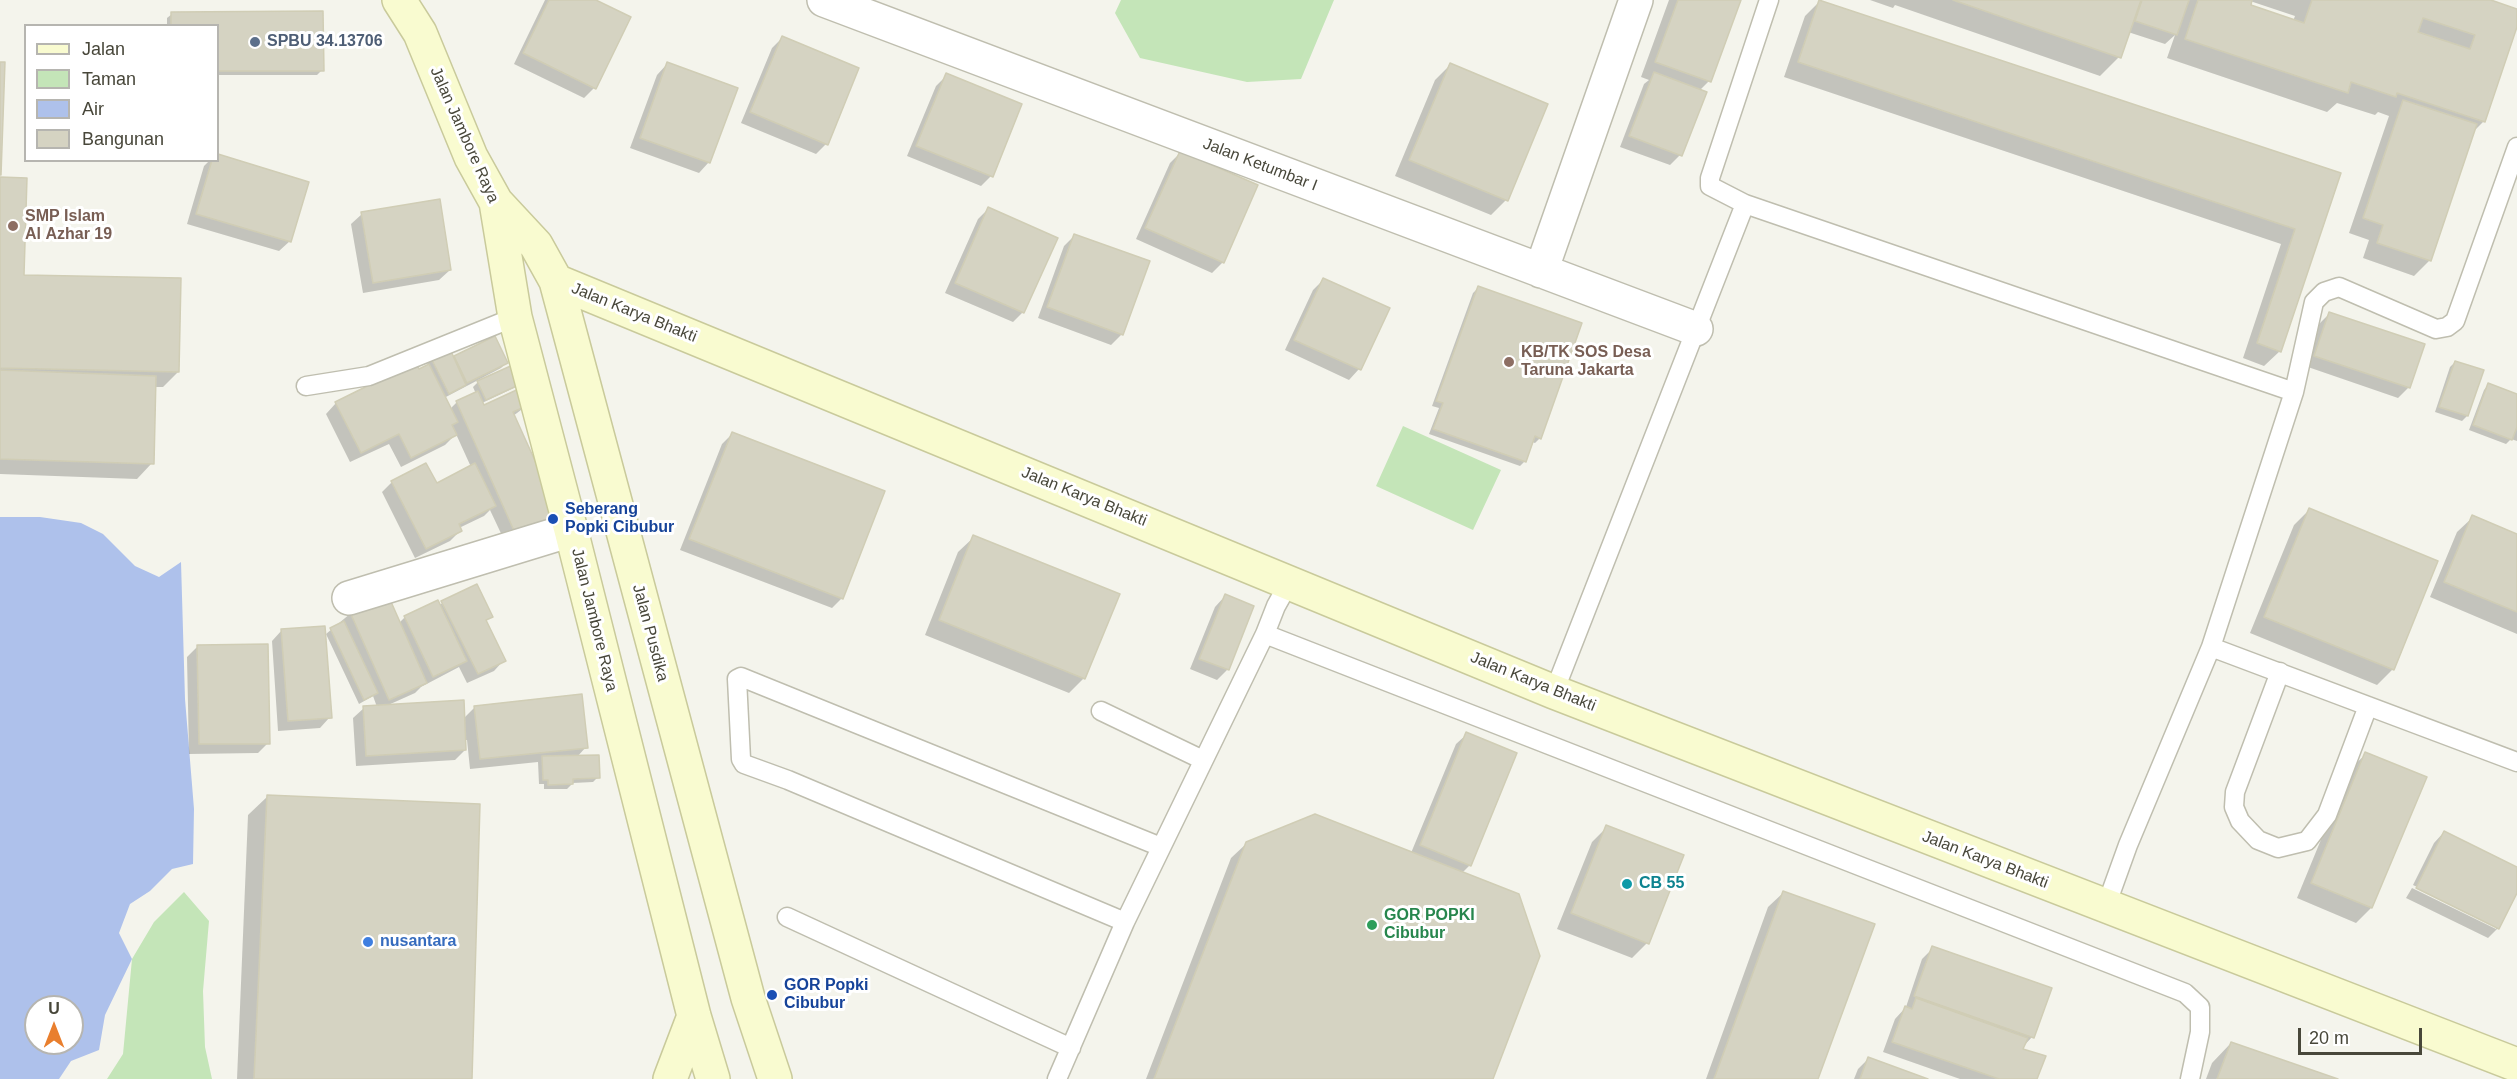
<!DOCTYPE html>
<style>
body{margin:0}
#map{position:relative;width:2517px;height:1079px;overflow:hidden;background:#f4f4ec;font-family:Arial,sans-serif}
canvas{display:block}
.legend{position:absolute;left:24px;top:24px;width:195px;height:138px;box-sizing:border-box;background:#fff;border:2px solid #b6b5b0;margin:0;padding:8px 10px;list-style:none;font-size:18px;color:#48473a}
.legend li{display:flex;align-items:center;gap:12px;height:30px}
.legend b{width:30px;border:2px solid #b6b5b0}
.north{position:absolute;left:24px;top:995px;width:60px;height:60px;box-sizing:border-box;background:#fff;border:2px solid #b6b5b0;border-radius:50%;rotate:0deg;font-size:16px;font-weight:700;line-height:24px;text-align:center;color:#48473a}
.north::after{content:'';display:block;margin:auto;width:21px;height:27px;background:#e97f2e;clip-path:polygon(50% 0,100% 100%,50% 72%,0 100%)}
.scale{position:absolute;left:2298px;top:1028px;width:124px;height:27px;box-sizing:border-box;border:3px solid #48473a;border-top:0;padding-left:8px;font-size:18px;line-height:21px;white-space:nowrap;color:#48473a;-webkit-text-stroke:4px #fff;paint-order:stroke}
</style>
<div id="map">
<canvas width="2517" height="1079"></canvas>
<ul class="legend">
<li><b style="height:8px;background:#f9fbd0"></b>Jalan</li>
<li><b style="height:16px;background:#c4e5b8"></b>Taman</li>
<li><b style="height:16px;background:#aec1eb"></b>Air</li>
<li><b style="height:16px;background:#d5d3c2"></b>Bangunan</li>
</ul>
<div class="north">U</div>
<div class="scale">20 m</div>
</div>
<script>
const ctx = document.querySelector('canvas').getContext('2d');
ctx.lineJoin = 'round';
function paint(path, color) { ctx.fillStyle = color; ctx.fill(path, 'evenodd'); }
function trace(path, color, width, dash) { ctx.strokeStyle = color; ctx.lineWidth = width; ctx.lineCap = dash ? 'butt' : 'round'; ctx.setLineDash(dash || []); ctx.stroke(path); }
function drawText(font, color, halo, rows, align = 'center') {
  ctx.font = font + ' Arial,sans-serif'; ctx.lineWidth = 6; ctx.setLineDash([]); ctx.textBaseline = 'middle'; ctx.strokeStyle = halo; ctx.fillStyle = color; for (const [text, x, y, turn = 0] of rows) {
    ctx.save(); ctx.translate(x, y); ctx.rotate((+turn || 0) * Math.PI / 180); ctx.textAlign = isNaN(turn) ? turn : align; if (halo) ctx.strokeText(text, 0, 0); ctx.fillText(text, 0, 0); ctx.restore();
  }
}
paint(new Path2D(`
 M1121,0h213l-33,79 -54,3 -107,-24 -25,-45z
 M1403,426l98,44 -28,60 -97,-44z
 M184,892l25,29 -6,70 2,56 7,32h-105l16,-25 9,-95 22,-37z`), '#c4e5b8');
paint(new Path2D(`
 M0,517h40l41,6 22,11 32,32 24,11 22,-15 4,137 9,110 -1,55 -21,5 -22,22 -20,13 -11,29 13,26 -27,56 -6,35 -28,11 -12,18h-59zM36,1007h36v36h-36z`), '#aec1eb');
paint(new Path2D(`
 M545,0h47l2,88 -10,10 -70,-34z
 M1669,0h71l-31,81 -10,10 -19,64 -10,10 -50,-18 24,-63 5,-4 -8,-3z
 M1870,0h616l31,10v13l-34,99 -10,10 -43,128 -16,16 -51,-18 6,-18 -20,-7 40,-117 -11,-4 -3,3 -38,-12 -10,9 -160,-54 8,-23 -10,9 -37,-12 -9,25 -19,19 -205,-71 -2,3zM2250,1l45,15 -2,5 -44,-15z
 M1820,1l519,173 -59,177 -16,15 -21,-8 38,-114 -497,-167 21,-61z
 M321,13l1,57 -5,5h-99v-49h-51v-8l5,-4z
 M782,38l44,106 -10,10 -75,-31 31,-75z
 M667,64l42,98 -10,11 -69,-25 27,-73z
 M1450,65l56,135 -15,15 -96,-39 40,-96z
 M947,75l44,101 -10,10 -74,-30 29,-70z
 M1180,153l43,109 -11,11 -76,-34 34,-76z
 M218,156l89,27 -17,58 -11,10 -92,-27 17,-58 6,-6h8z
 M0,178l22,98 156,96 -15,15h-8l-3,76 -15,16 -137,-5z
 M989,208l34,104 -10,10 -68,-29 33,-74z
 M362,214l88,56 -11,10 -76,13 -12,-69z
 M1074,236l48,98 -11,11 -73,-27 26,-72z
 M1323,280l65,29 -29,60 -10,11 -64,-30 28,-60z
 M1478,288l62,150 -5,5 -3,-1 -7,19 -5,5 -91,-32 10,-26 -7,-2 41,-113z
 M2329,314l80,73 -11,11 -93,-32 14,-42z
 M455,357l51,6 -5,5 -57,30 6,11 7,-7 19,-8 -3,-7 5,-5h43l-5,5 -34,16 2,4 45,-3 -16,12 44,98 -10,10 -41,20 -16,-34 -6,6 -25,12 1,3 -10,10 -35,17 -33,-66 10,-10 44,3 35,-18 -15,-33 -11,11 -44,22 -12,-23 -39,18 -24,-48 10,-11 82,-32 10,-5 -1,-2 5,-5h21z
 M2455,362l12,54 -5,5 -27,-9 15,-45z
 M2488,385l29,11v45l-6,-2 -5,5 -37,-14 15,-40z
 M732,434l110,164 -10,10 -152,-58 42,-106z
 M2309,510l127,52 -44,108 -15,15 -127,-52 44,-108z
 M2473,517l44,18v99l-87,-37 27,-65z
 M974,537l110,141 -15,15 -144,-58 33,-83z
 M476,586l15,30 -6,6 19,38 -10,11 -27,12 -8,-16 -38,20 -6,6 -29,13 77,13 12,-12 111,40 -9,10 21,20 -5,5 -20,1 -6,6h-23v-5h-5l-1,-22 -68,7 -3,-29h-3l1,10 -10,10 -99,6 -3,-48 11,-10 13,-1 -4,-11 -14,8 -33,-70 25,-21 48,10 6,-6 34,-12z
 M1225,596l27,11 -25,63 -10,10 -27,-11 25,-62z
 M282,630l48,87 -10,11 -42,3 -6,-90z
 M198,646l70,97 -10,10 -69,1 -2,-97z
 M1467,734l3,131 -8,8 29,206h-345l85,-221 16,-15 164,10 45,-109z
 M2366,754l59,24 -54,130 -15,15 -59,-25 53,-129z
 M268,796l203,283h-234l11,-264z
 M1607,827l40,116 -15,15 -75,-29 35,-87z
 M2444,832l73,36v22l-19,38 -10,10 -82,-40 6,-10 84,41v-4l-83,-40 21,-42z
 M1784,892l33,187h-111l62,-172z
 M1933,948l99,89 -11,12 15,30h-76l-77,-27 12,-33 11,-12 16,-48z
 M2231,1043l102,36h-127l6,-16z
 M1868,1059l56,20h-70l4,-10z`), '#0003');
const building = new Path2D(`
 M549,0h47l35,17 -35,72 -73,-36z
 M1678,0h63l-30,82 -56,-20z
 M1819,0l522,173 -60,179 -24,-9 38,-114 -497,-167z
 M1953,0h188l-20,58z
 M2142,0h47l-12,35 -42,-14z
 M2198,0h54l-1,5 53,18 8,-23h179l26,9v18l-32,95 -88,-29 -1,4 -45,-15 -3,11 -163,-54zM2423,18l52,17 -5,14 -52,-17z
 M323,11l1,60h-106v-45h-47v-14z
 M782,36l77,32 -31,77 -78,-33z
 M0,62h5l-4,113h-1z
 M667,62l71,26 -28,75 -70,-25z
 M1450,63l98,41 -40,97 -99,-41z
 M1654,72l53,20 -25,64 -53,-20z
 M946,73l76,31 -29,73 -77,-31z
 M2403,100l74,24 -46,137 -54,-18 6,-18 -20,-7z
 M1180,151l78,34 -34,78 -79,-35z
 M218,154l91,28 -18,60 -95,-28 16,-54h6z
 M0,177l27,1 -3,97 157,3 -2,94 -179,-4z
 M440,199l11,71 -78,13 -12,-71z
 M988,207l70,31 -34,75 -69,-30z
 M1074,234l76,27 -27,74 -76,-28z
 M1323,278l67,30 -29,62 -67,-30z
 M1478,286l104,37 -41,116 -6,-3 -9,26 -93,-33 10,-26 -7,-2z
 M2329,312l96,32 -15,44 -96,-32z
 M495,336l13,27 -41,20 -13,-27z
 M450,349l16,36 -17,9 -18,-36z
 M2455,361l29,9 -16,46 -29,-9z
 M416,362l3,7 10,-5 29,58 -6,3 5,10 -46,23 -12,-24 -38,19 -26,-51z
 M515,364l8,19 -37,17 -9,-19z
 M0,370l156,6 -2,88 -154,-5z
 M2488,383l29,11v33l-5,13 -39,-15z
 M523,387l8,17 -18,8 46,102 -43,21 -60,-134 22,-10 6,14z
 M732,432l153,59 -42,108 -154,-60z
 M426,463l11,20 38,-20 21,43 -37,18 3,7 -36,18 -35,-68z
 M2309,508l129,53 -44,109 -130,-53z
 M2472,515l45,19v78l-73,-30z
 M973,535l147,59 -35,85 -146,-59z
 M477,584l16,33 -7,3 20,41 -28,13 -37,-73z
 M1225,594l29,12 -25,64 -30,-11z
 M388,595l39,88 -38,17 -39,-88z
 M438,600l29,61 -34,16 -29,-61z
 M344,621l34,72 -14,7 -34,-72z
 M325,626l7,92 -44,3 -7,-92z
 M268,644l2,100h-71l-2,-99z
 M582,694l6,54 -108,11 -6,-53z
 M464,700l2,50 -100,6 -3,-50z
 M1466,732l51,21 -46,113 -51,-21z
 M2365,752l62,25 -55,131 -61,-25z
 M599,755l1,23 -27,1v5l-25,1v-5h-5l-1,-24z
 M267,795l213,9 -8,275h-218z
 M1315,814l204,80 21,62 -47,123h-339l92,-237z
 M1606,825l78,30 -35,89 -78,-31z
 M2444,831l73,36v26l-18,36 -83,-41z
 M1783,891l92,33 -57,155h-104z
 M1932,946l120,42 -18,50 -120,-42z
 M1916,998l112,40 -5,11 23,7 -9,23h-38l-107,-37 13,-36 7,3z
 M2231,1042l107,37h-121z
 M1868,1057l60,22h-68z`);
paint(building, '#d5d3c2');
trace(building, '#d0cdb5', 1.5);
const lane = new Path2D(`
 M1769,0l-59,178v8l35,18 549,188
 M306,386l63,-10 146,-59
 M1265,634l920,359 15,14v25l-10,47
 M2211,647l306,115
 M2280,672l-45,120 -1,15 6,14 18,19 20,8 29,-7 20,-26 41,-109
 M1554,692l191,-488
 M1101,711l102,49
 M2106,906l22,-61 83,-198 83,-255 20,-90 10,-10 15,-5 97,42 11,-2 8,-6 62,-174
 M787,917l284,131
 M1125,922l-337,-142 -44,-16 -3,-5 -4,-80 4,-2 420,170
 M1057,1079l68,-157 140,-288 11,-28 14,-25`);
const street = new Path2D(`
 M824,0l872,329
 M1541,271l95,-271
 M349,598l222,-68`);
const secondary = new Path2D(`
 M399,0l21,33 51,124 25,45 19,115 56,213 123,486 19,63
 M496,202l40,43 20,36 192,717 27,81
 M556,281l998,411 963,373
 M670,1079l24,-63`);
trace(lane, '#bfbeaf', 21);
trace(street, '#bfbeaf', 36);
trace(secondary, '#c9ca9b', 36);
trace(lane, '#fff', 18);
trace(street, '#fff', 33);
trace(secondary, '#f9fbd0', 33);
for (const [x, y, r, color] of [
 [255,42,6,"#5c6f8a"],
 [13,226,6,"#8d6e63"],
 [1509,362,6,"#8d6e63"],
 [553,519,6,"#1a4fb4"],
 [1627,884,6,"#0f9aa8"],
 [1372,925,6,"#2e9e5b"],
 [368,942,6,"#3f7fe0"],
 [772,995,6,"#1a4fb4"]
]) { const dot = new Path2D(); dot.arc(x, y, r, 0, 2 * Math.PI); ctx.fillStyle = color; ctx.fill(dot); trace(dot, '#fff', 2); }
drawText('bold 16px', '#4e5e75', '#fff', [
 ["SPBU 34.13706",267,42]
], 'left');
drawText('16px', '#48473a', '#fff', [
 ["Jalan Jambore Raya",464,135,66],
 ["Jalan Ketumbar I",1260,165,21],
 ["Jalan Karya Bhakti",634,313,22],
 ["Jalan Karya Bhakti",1084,497,22],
 ["Jalan Jambore Raya",594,620,76],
 ["Jalan Pusdika",650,633,75],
 ["Jalan Karya Bhakti",1533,682,22],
 ["Jalan Karya Bhakti",1985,860,21]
]);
drawText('bold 16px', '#785e54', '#fff', [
 ["SMP Islam",25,217],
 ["Al Azhar 19",25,235],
 ["KB/TK SOS Desa",1521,353],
 ["Taruna Jakarta",1521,371]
], 'left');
drawText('bold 16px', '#164399', '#fff', [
 ["Seberang",565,510],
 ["Popki Cibubur",565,528],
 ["GOR Popki",784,986],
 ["Cibubur",784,1004]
], 'left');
drawText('bold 16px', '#0d838f', '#fff', [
 ["CB 55",1639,884]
], 'left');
drawText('bold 16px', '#27864d', '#fff', [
 ["GOR POPKI",1384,916],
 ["Cibubur",1384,934]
], 'left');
drawText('bold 16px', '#366cbe', '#fff', [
 ["nusantara",380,942]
], 'left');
</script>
